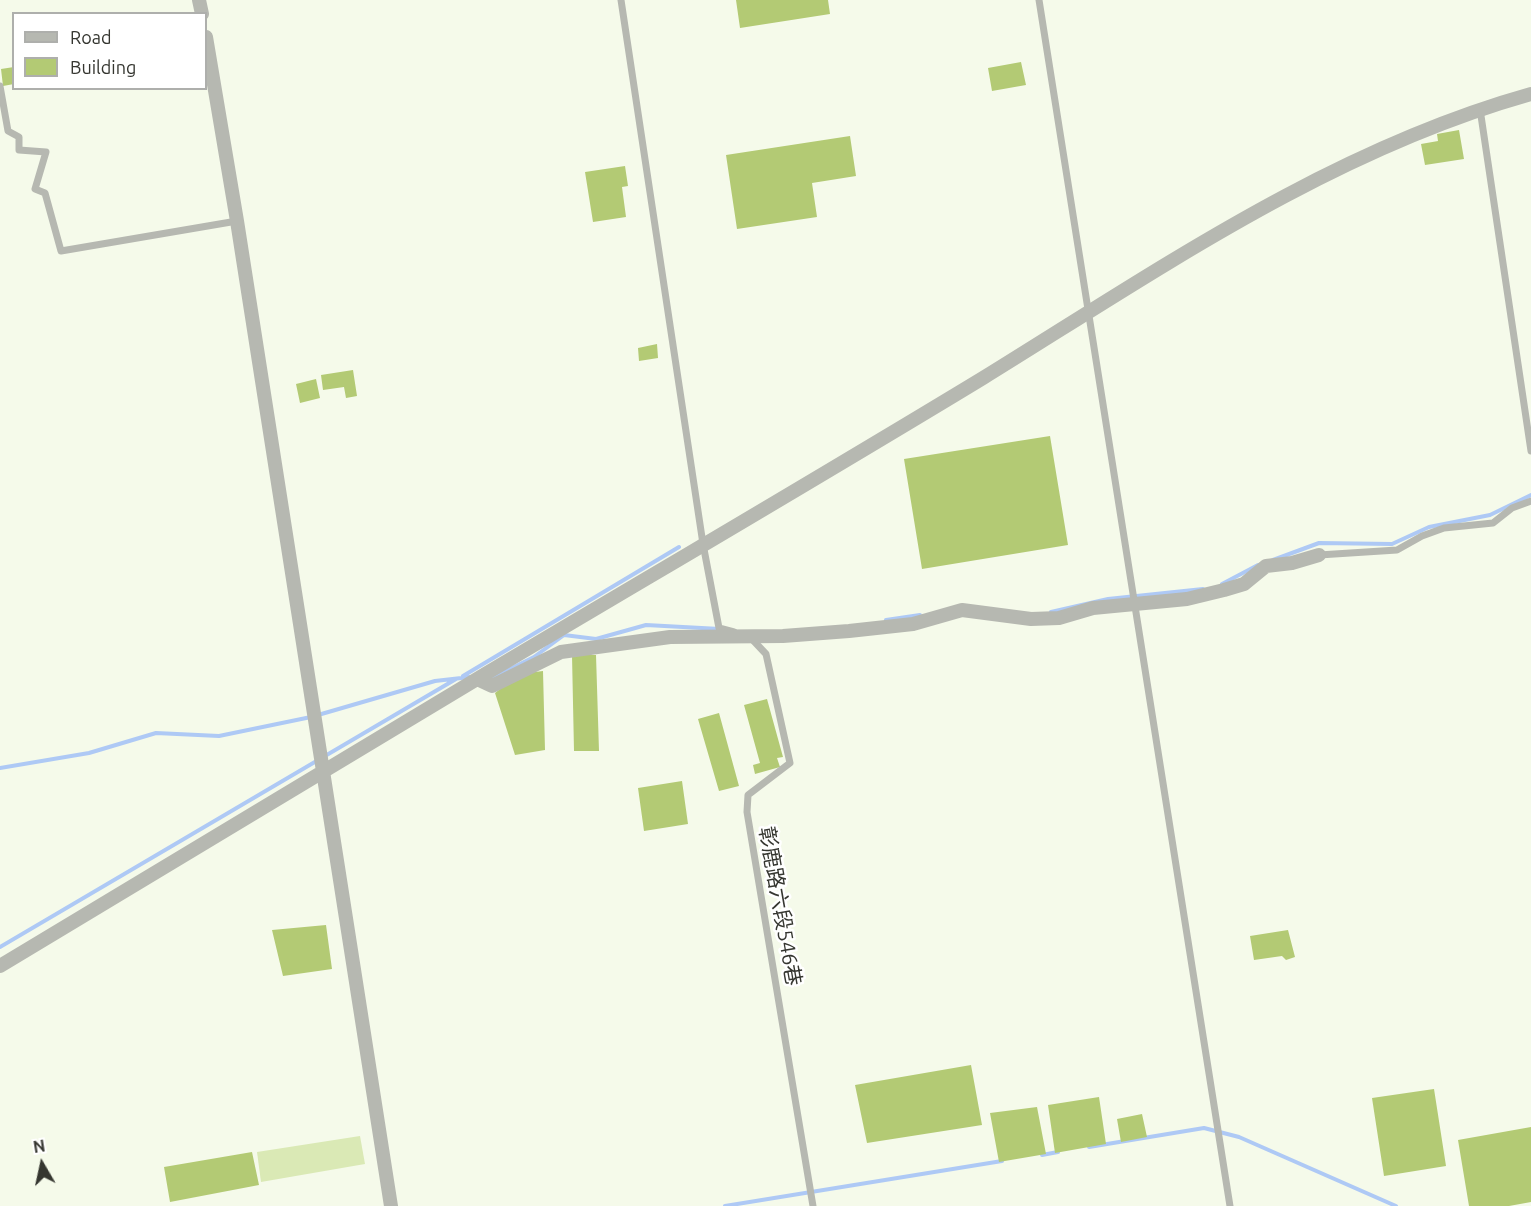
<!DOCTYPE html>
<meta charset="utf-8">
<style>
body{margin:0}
#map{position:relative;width:1531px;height:1206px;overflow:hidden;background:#f5faea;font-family:Ubuntu,sans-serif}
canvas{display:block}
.legend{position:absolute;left:12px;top:12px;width:195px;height:78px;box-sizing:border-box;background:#fff;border:2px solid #aeafac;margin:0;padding:8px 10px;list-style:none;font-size:18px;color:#353630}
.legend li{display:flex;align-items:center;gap:12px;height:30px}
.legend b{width:30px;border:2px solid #aeafac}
.north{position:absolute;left:12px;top:1134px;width:60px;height:60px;-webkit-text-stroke:4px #fff;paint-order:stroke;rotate:351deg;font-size:16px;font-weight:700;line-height:24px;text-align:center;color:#353630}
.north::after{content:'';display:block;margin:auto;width:21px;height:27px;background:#353630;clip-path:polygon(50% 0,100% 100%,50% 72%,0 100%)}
</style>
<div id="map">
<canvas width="1531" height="1206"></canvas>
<ul class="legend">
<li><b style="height:8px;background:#b6b8b1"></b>Road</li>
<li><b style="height:16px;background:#b3ca74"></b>Building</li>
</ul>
<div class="north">N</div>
</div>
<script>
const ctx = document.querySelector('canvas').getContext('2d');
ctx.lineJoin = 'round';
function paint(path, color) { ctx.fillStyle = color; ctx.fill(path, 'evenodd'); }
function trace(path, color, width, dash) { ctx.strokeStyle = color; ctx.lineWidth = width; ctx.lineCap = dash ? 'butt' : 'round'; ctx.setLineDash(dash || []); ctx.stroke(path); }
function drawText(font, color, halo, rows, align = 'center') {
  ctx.font = font + ' Ubuntu,"Noto Sans TC",sans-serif'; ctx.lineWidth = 5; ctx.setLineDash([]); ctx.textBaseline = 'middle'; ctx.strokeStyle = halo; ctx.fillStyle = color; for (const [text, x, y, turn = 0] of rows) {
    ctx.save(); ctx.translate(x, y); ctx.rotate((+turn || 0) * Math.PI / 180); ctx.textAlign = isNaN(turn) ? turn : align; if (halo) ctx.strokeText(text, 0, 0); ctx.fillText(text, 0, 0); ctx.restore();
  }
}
paint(new Path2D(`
 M360,1136l5,28 -104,18 -4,-30z`), '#dae9b5');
trace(new Path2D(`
 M1273,560l46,-17 73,1 37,-17 61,-12 41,-20
 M1222,584l36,-19
 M1051,612l57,-13 95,-10
 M886,620l34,-5
 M463,676l216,-129
 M490,676h6l38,-19 30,-22 32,4 50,-14 74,4
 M318,715l117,-34 35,-4
 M0,768l89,-15 67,-20 63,3 92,-19
 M0,947l456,-268
 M1089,1147l115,-19 35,9 157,69
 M1042,1155l16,-3
 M725,1206l277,-45`), '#aec9f5', 4);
paint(new Path2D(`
 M736,0h92l2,14 -90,14z
 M1021,62l5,23 -34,6 -4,-23z
 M14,67v17l-11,2 -2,-17z
 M1459,130l5,29 -39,6 -4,-21 17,-3 -1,-7z
 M850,136l6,40 -44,7 5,34 -80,12 -11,-74z
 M625,166l3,20 -6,1 4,30 -33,5 -8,-50z
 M657,344l1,14 -19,3 -1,-13z
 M353,370l4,26 -11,2 -2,-11 -21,3 -2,-15z
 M316,379l4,19 -20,5 -4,-19z
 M1050,436l18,109 -146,24 -18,-110z
 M572,655h24l3,96h-25z
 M543,671l2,79 -30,5 -20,-62 24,-19z
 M767,699l16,58 -6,1 3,9 -25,7 -2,-9 7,-2 -16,-58z
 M719,713l20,73 -20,5 -21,-72z
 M682,781l6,43 -44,7 -6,-43z
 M326,925l6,44 -49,7 -11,-46z
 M1288,930l7,27 -9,3 -4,-4 -28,4 -4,-24z
 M971,1065l11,60 -115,18 -12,-58z
 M1434,1089l12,77 -62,10 -12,-78z
 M1099,1097l7,47 -51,9 -7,-48z
 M1037,1107l9,47 -47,8 -9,-49z
 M1142,1114l5,23 -26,5 -4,-23z
 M1531,1127v75l-22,4h-40l-11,-66z
 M252,1152l7,33 -89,17 -6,-35z`), '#b3ca74');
trace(new Path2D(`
 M621,0l82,544 16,84 15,4
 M1039,0l191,1206
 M0,86l8,45 11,6v13l27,2 -11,37 10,4 16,58 176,-30
 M1480,109l51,342
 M1319,555l78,-5 25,-14 22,-8 49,-5 19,-15 19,-7
 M750,637l16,17 24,109 -42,32 -1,17 66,394`), '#b6b8b1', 7);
trace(new Path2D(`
 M199,0l3,14
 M206,37l31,184 154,985
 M477,679c168,-100 338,-199 506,-301 175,-108 348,-228 548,-284
 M0,966l477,-287 15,7 69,-34 109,-15 113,-1 66,-5 64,-7 49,-14 69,9 28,-1 34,-10 94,-9 37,-9 20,-6 22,-18 26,-3 27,-8`), '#b6b8b1', 14);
drawText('21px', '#353630', '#fff', [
 ["彰鹿路六段546巷",780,906,80]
]);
</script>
